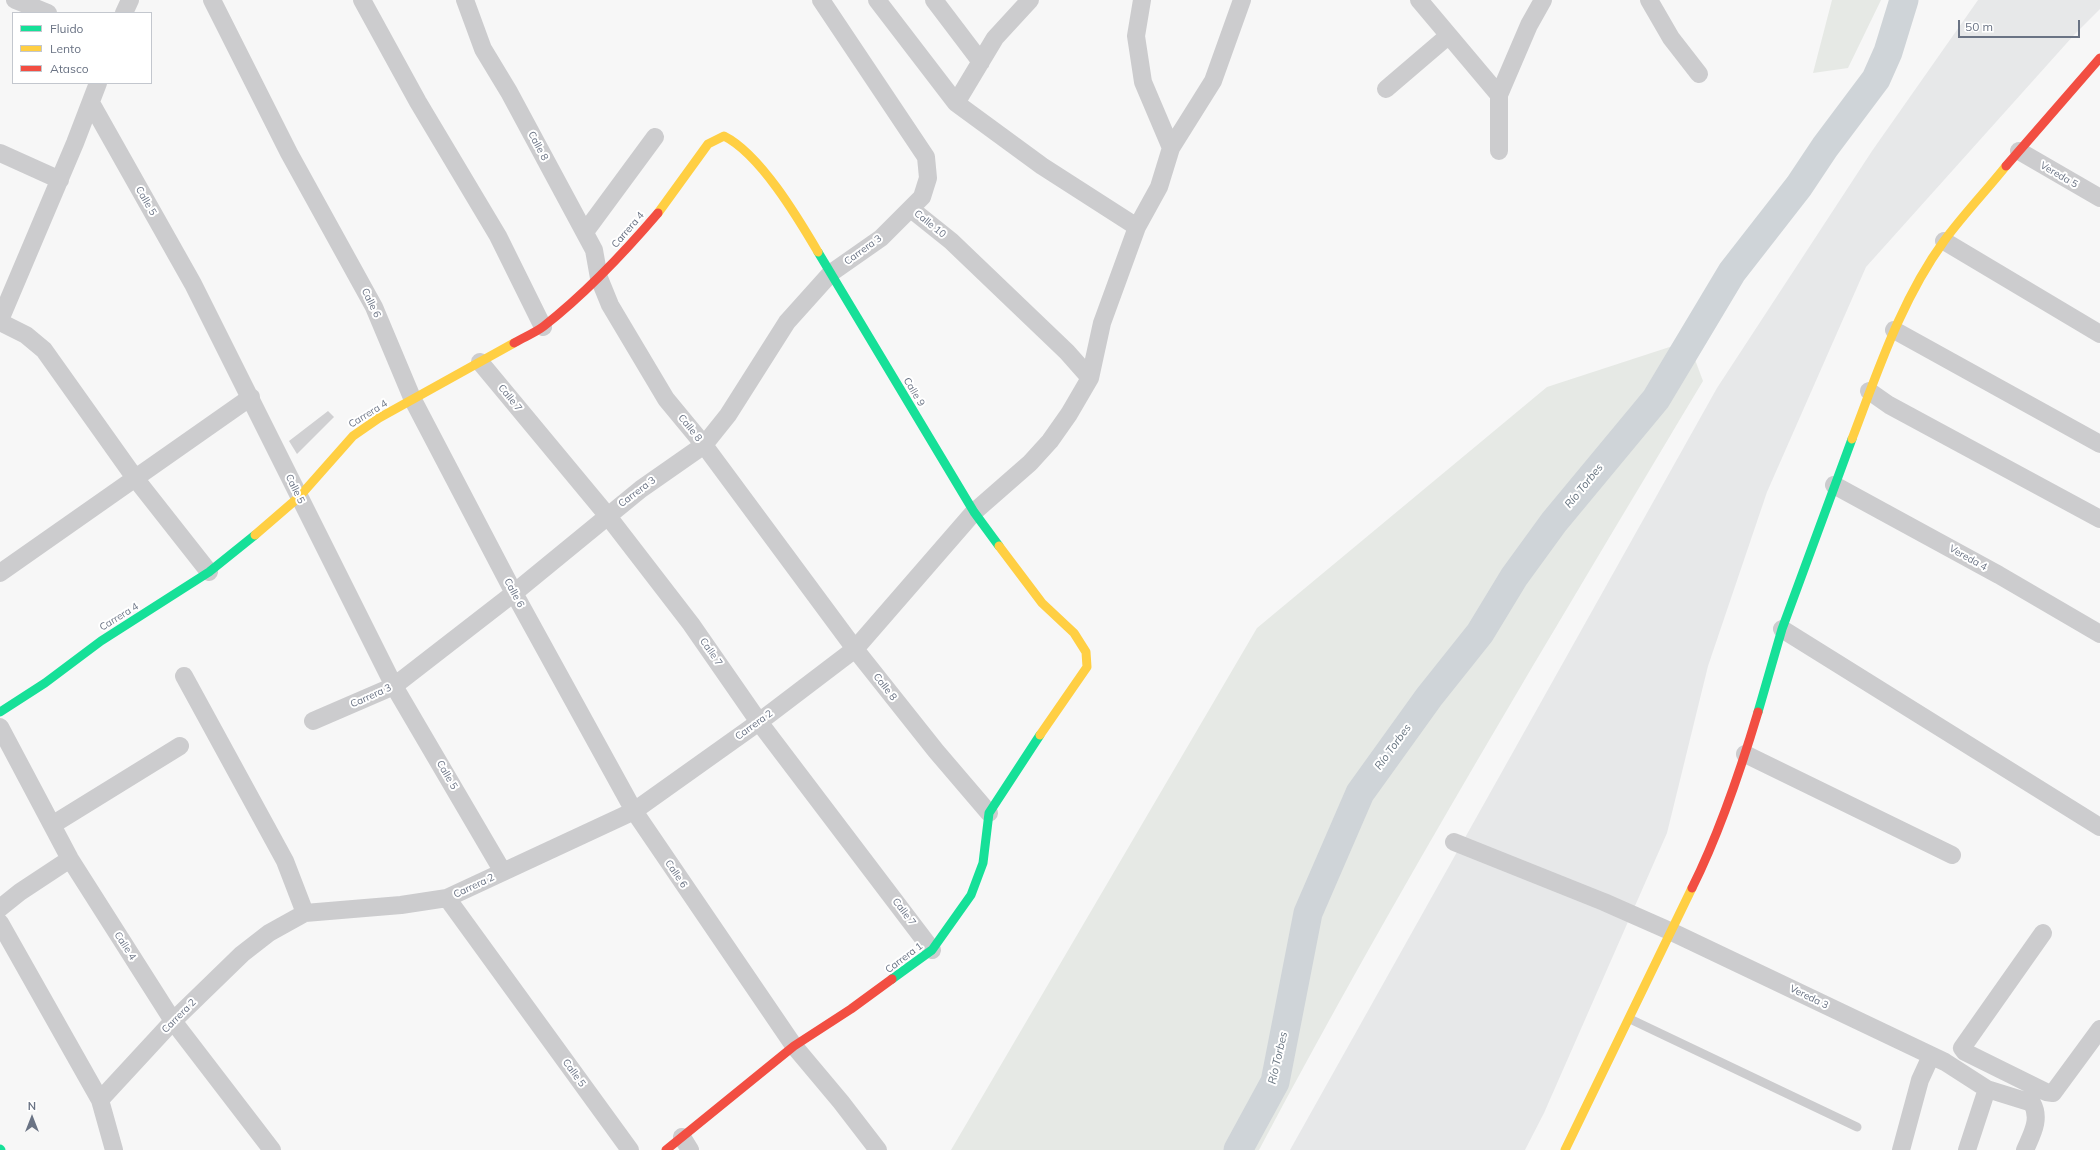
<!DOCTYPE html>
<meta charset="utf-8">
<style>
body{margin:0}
#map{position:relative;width:2100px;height:1150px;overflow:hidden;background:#f7f7f7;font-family:Mulish,sans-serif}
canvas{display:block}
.legend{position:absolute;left:12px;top:12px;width:140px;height:72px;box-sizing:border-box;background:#fff;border:1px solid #c3c7ce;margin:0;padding:5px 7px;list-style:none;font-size:12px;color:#6a7384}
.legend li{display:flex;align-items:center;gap:8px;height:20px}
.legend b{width:20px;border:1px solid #c3c7ce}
.north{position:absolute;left:12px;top:1098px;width:40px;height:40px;-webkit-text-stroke:3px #fff;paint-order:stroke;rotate:0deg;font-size:11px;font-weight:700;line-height:16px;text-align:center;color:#6a7384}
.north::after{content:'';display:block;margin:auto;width:14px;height:18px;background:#6a7384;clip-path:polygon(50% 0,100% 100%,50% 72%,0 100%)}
.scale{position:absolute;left:1958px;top:20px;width:122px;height:18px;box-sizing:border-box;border:2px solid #6a7384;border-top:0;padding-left:5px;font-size:12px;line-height:14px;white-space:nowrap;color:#6a7384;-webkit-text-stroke:3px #fff;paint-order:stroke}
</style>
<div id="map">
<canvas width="2100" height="1150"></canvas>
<ul class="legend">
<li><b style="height:5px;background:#16e098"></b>Fluido</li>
<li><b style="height:5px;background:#ffcf43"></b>Lento</li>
<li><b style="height:5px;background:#f24e42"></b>Atasco</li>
</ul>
<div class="north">N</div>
<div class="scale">50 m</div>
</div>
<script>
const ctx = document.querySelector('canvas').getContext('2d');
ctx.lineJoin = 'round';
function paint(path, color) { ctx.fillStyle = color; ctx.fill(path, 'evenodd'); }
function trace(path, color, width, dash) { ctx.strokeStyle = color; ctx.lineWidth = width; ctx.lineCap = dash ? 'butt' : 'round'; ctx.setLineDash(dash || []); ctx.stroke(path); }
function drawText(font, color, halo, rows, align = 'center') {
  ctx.font = font + ' Mulish,sans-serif'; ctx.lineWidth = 4; ctx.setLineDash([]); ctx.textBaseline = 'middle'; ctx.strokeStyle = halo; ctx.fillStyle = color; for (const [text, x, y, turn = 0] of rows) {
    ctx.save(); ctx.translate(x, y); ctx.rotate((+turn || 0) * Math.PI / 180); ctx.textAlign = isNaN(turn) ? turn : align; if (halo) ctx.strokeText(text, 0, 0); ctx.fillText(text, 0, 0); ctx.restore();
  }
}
paint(new Path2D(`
 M1978,0h122v9l-26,26 -208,232 -99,225 -59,174 -41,167 -123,280 -19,37h-235l427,-762 155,-237z`), '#e7e8e9');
paint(new Path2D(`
 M1832,0h49l-33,68 -35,5z
 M1688,341l15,40c-152,254 -305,507 -444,769h-308l306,-522 290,-241z`), '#e6e9e5');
trace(new Path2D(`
 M1238,1150l37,-68 33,-169 52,-120 69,-96 51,-64 34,-56 40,-55 102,-123 76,-127 67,-86 26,-39 51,-68 12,-27 16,-52`), '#cfd4d8', 29);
paint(new Path2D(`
 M328,411l6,6 -37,37 -8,-13z`), '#d0d0d2');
trace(new Path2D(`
 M1630,1019l227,108`), '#ccccce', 9);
trace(new Path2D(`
 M15,0l33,13
 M212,0l77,153 85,154 39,93 101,193 120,218 160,235 47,56 37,48
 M362,0l56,102 80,134 45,91
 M465,0l18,49 26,43 85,158 5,28 11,27 56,94 38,46 151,204 81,102 53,62
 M877,0l79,103
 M934,0l47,62
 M1030,0l-35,38 -39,65 86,63 95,61
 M1142,0l-6,36 7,46 28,66
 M1419,0l80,95
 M1649,0l22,38 28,36
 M124,13l6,-13
 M1386,89l62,-53
 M91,103l102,181 201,402 109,186
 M1499,151v-56l30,-70 14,-25
 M2019,151l81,47
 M0,153l60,27
 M911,209l40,32 116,111 23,26
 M585,232l70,-95
 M1944,241l156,93
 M0,320l75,-177 23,-60
 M0,322l26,13 18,15 91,128 74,94
 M1894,330l206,114
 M480,362l127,153 84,109 68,98 173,228
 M1869,391l20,14 211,114
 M1834,485l165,90 101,59
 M0,573l251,-176
 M1782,629l318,198
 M184,676l101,185 20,52
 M313,721l81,-35 120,-93 127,-104 63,-44 24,-30 59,-93 44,-49 50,-35 41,-41 6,-19 -2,-21 -105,-157
 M0,727l70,132 103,162 99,129
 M1745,754l207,101
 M52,825l128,-79
 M1454,842l150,60 68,30 273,130 42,27 45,14c9,16 0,31 -7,47
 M447,898l183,252
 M0,908l20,-16 50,-33
 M0,923l100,177 14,50
 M2043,933l-81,115 3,4 81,40 7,1 47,-64
 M100,1100l73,-79 69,-67 27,-21 36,-20 96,-8 46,-7 187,-87 125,-89 96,-73 119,-137 56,-49 20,-22 19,-27 21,-36 12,-55 35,-96 22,-40 12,-39 42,-67 29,-81
 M682,1137l8,13
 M1901,1150l19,-70 11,-24
 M1967,1150l20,-61`), '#ccccce', 18);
trace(new Path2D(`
 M818,252l156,260 25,34
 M0,712l45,-29 56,-42 108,-69 46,-37
 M1758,712l24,-83 70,-190
 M892,979l40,-29 39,-55 12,-32 6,-50 51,-78
 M0,1149l1,1`), '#16e098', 9);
trace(new Path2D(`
 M658,213l50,-69 16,-8c36,18 74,82 94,116
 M1852,439c26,-68 49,-139 92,-198 19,-26 42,-50 62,-75
 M255,535l44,-38 54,-61 26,-18 135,-75
 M999,546l43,57 32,30 12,19 1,15 -47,68
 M1565,1150l127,-262`), '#ffcf43', 9);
trace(new Path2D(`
 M2006,166l94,-108
 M514,343c10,-6 21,-10 30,-17 42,-33 79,-72 114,-113
 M1692,888c28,-56 48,-116 66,-176
 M666,1150l128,-104 57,-37 41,-30`), '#f24e42', 9);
drawText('10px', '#6a7384', '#fff', [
 ["Calle 8",538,146,62],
 ["Vereda 5",2059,175,30],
 ["Calle 5",146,201,60],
 ["Calle 10",930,224,39],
 ["Carrera 4",628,230,-49],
 ["Carrera 3",863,250,-36],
 ["Calle 6",371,303,64],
 ["Calle 9",914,392,59],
 ["Calle 7",510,398,51],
 ["Carrera 4",368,414,-32],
 ["Calle 8",690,428,51],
 ["Calle 5",295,489,64],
 ["Carrera 3",637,492,-37],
 ["Vereda 4",1968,558,29],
 ["Calle 6",514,593,62],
 ["Carrera 4",119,617,-32],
 ["Calle 7",711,652,55],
 ["Calle 8",885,687,52],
 ["Carrera 3",371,696,-24],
 ["Carrera 2",754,725,-36],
 ["Calle 5",447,775,60],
 ["Calle 6",676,874,56],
 ["Carrera 2",474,886,-25],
 ["Calle 7",904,912,53],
 ["Calle 4",125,946,57],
 ["Carrera 1",904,958,-37],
 ["Vereda 3",1809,997,26],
 ["Carrera 2",179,1016,-45],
 ["Calle 5",574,1073,54]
]);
drawText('italic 11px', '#66737f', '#fff', [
 ["Río Torbes",1584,486,-51],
 ["Río Torbes",1393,747,-54],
 ["Río Torbes",1278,1058,-77]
]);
</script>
